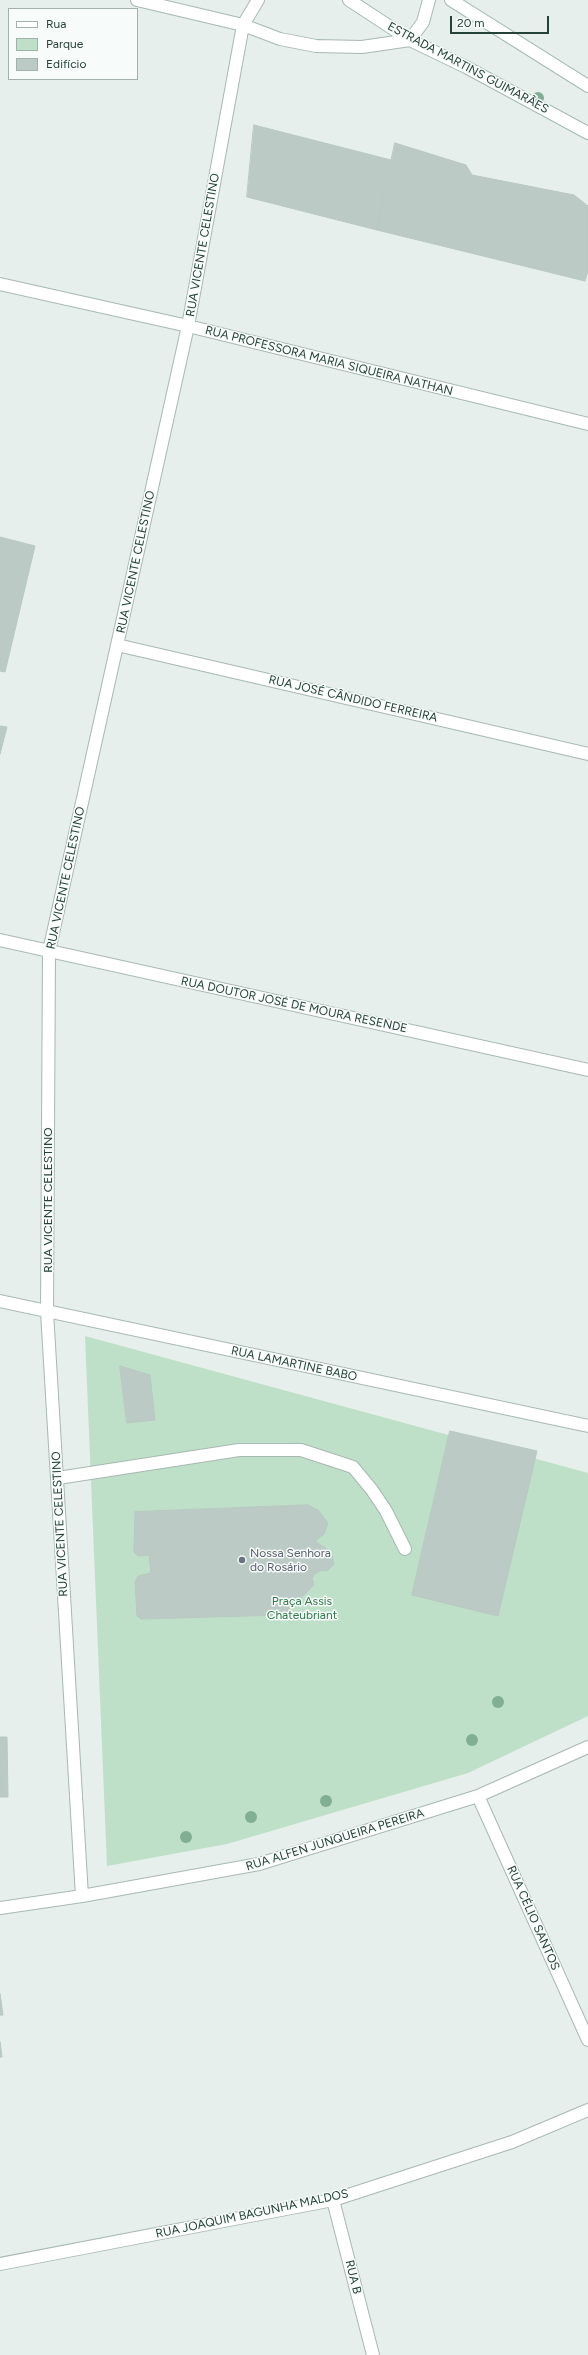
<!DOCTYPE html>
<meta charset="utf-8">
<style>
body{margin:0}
#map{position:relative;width:588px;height:2355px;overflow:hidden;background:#e6efeb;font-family:Figtree,sans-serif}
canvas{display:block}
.legend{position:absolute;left:8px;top:8px;width:130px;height:72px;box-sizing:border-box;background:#f7fbf9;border:1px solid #a3b1ad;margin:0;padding:5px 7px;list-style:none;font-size:12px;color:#24423a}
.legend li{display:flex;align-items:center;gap:8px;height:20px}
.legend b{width:20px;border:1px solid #a3b1ad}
.scale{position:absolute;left:450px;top:16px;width:99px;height:18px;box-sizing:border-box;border:2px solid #24423a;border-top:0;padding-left:5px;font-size:12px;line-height:14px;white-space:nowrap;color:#24423a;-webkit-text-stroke:3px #f7fbf9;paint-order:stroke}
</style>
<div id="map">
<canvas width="588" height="2355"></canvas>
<ul class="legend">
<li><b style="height:5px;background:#fff"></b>Rua</li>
<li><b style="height:11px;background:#bfe0c8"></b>Parque</li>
<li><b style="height:11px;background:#bbcac4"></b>Edifício</li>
</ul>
<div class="scale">20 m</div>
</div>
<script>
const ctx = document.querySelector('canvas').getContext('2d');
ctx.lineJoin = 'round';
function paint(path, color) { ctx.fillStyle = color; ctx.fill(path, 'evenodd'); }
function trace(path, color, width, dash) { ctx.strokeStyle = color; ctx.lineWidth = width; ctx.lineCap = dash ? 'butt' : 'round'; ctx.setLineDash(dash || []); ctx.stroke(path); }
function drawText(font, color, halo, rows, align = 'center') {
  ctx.font = font + ' Figtree,sans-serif'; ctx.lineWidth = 3; ctx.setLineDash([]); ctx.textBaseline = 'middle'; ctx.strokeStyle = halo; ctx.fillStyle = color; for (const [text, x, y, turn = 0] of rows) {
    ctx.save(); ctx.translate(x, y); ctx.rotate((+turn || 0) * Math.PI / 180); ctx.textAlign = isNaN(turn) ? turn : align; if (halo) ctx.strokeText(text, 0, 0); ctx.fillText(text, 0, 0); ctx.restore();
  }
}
paint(new Path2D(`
 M85,1336l503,137v243l-120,57 -241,71 -120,22z`), '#bfe0c8');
const building = new Path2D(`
 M254,125l137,35 -14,70 -130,-33z
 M395,143l71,22 6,10 102,20 14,11v65l-3,10 -208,-51z
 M0,537l35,9 -30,126 -5,-1z
 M0,726l7,1 -7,27z
 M120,1366l30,9 5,45 -28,3z
 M450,1431l87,20 -39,165 -86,-21z
 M308,1505l10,5 10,13 -4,11 -9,7 16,11 3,12 -7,7 -5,-1 -6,3 -4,5 2,7 -31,30 -142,4 -4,-3 -2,-34 3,-6 13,-3 -2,-18 -11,1 -4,-4 1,-40z
 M0,1737h7l1,60h-8z
 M0,1994l3,21h-3z
 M0,2042l2,15h-2z`);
paint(building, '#bbcac4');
trace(building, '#b8c9c2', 1);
const service = new Path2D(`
 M58,1478l181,-28h62l52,17 19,23 14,21 19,38`);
const minor = new Path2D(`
 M137,0l106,25 37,14 36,7 46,1 48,-7
 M0,284l188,42 400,98
 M117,645l471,109
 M0,940l588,130
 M0,1301l588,125
 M478,1796l110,244
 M82,1896l-35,-584 2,-361 139,-625 55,-301 15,-25
 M0,1908l82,-12 177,-32 219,-68 110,-49
 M333,2200l40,155
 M0,2264l333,-64 179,-58 76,-32`);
const secondary = new Path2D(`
 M349,0l61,40 56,27 122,66
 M451,0l137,86
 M410,40l13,-18 6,-22`);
trace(service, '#a8b8b2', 14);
trace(minor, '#a8b8b2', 14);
trace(secondary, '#a4bbb3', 14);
trace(service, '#fff', 12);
trace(minor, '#fff', 12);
trace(secondary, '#fff', 12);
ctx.fillStyle = '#80af93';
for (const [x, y] of [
 [538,98],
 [498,1702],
 [472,1740],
 [326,1801],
 [251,1817],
 [186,1837]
]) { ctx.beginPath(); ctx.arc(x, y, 6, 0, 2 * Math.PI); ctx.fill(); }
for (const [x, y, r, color] of [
 [242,1560,4,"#6b7280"]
]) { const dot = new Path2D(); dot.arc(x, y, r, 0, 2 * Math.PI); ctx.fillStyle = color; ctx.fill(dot); trace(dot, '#f7fbf9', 1.5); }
drawText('12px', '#24423a', '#f7fbf9', [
 ["ESTRADA MARTINS GUIMARÃES",468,68,28],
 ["RUA VICENTE CELESTINO",203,245,-80],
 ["RUA PROFESSORA MARIA SIQUEIRA NATHAN",329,361,14],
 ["RUA VICENTE CELESTINO",136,562,-78],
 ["RUA JOSÉ CÂNDIDO FERREIRA",353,699,13],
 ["RUA VICENTE CELESTINO",66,878,-78],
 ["RUA DOUTOR JOSÉ DE MOURA RESENDE",294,1005,12],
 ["RUA VICENTE CELESTINO",48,1200,-90],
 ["RUA LAMARTINE BABO",294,1364,12],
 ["RUA VICENTE CELESTINO",60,1524,-93],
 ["RUA ALFEN JUNQUEIRA PEREIRA",335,1840,-17],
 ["RUA CÉLIO SANTOS",533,1918,66],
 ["RUA JOAQUIM BAGUNHA MALDOS",252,2214,-12],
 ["RUA B",353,2277,76]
]);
drawText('12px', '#5b616d', '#f7fbf9', [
 ["Nossa Senhora",250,1553],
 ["do Rosário",250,1567]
], 'left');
drawText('12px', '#2d7a4b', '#f7fbf9', [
 ["Praça Assis",302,1601],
 ["Chateubriant",302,1615]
]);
</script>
